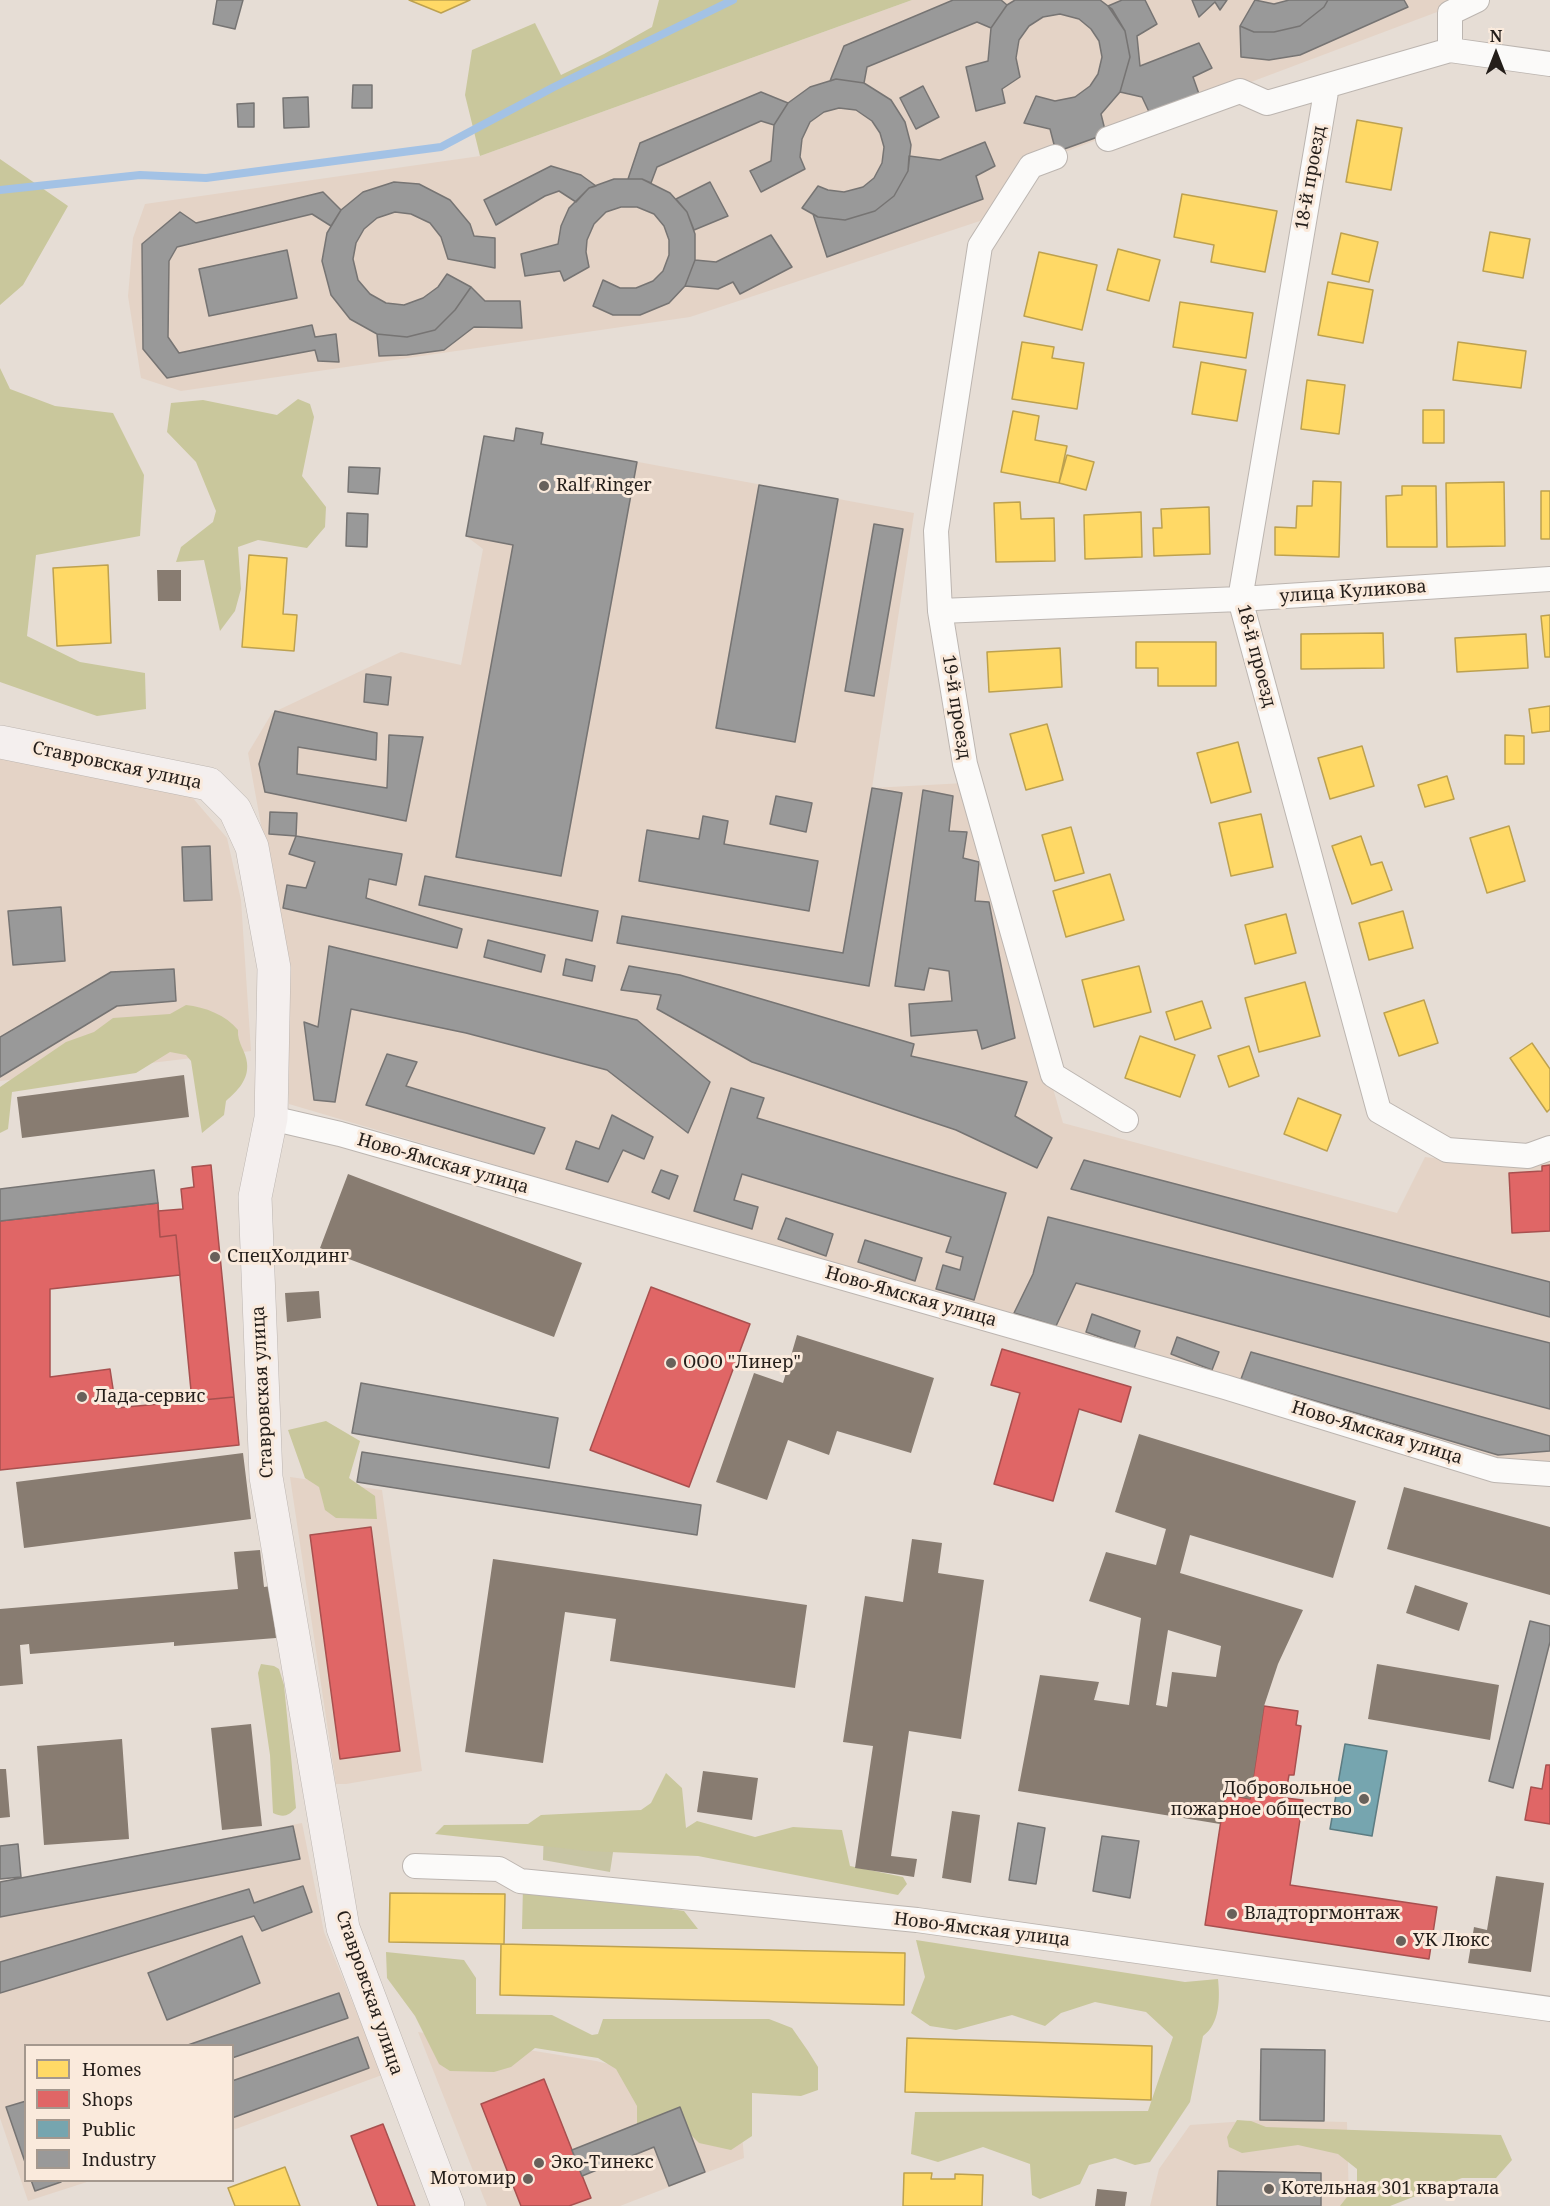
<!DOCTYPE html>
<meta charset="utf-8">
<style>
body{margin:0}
#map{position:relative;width:1550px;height:2206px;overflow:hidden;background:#e6ddd5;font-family:"Noto Serif",serif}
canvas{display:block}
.legend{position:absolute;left:24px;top:2044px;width:210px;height:138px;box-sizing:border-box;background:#faeadc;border:2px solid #a4988e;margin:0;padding:8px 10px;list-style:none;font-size:18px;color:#241e1a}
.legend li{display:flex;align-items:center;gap:12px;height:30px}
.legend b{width:30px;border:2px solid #a4988e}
.north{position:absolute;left:1466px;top:24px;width:60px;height:60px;-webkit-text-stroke:4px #faeadc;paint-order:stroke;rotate:0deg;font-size:16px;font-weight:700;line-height:24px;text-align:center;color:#241e1a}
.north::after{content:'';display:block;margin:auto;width:21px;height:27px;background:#241e1a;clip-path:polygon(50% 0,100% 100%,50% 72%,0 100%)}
</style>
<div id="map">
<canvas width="1550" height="2206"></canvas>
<ul class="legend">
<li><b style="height:16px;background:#ffd966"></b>Homes</li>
<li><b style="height:16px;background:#e06666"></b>Shops</li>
<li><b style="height:16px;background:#76a5af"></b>Public</li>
<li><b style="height:16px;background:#999"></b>Industry</li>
</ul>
<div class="north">N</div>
</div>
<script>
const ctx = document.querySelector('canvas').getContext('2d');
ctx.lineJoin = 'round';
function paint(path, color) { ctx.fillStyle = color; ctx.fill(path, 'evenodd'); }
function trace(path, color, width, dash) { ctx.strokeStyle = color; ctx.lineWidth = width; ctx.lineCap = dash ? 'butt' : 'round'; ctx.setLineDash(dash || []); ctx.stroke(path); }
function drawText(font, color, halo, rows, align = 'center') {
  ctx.font = font + ' "Noto Serif",serif'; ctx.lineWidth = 6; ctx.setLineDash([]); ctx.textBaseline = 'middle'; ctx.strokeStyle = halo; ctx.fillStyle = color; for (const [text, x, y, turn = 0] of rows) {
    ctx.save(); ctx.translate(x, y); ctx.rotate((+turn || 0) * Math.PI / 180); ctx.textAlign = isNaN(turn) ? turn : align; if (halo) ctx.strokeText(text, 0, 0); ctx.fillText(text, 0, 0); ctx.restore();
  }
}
paint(new Path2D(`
 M912,0h557l-444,167 -39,52 -296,98 -509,74 -40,-13 -13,-82 5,-58 12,-34 335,-48z
 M516,428l27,5 -2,11 373,69 -42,275 93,-5 98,340 334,90 28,-56 75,9 50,-11v308l-48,-1 -1213,-358 -2,-135 -39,-216 24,-40 129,-61 60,13 22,-116 -17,-13 18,-100 29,5z
 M0,756l186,34 41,48 14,62 10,151 -251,30z
 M290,1477l92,13 40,281 -76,13h-10z
 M302,1823l22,109 58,143 -149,55 -1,-84h-206v134l64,1 -62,20 -28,-83v-236z
 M418,2032l178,29 143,34 5,63 -124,48h-133z
 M1260,2120l87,2 2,84h-199l9,-37 31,-44z`), '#e4d3c6');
paint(new Path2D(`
 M544,1826l72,7 -6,39 -67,-12z`), '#c8c5a4');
paint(new Path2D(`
 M659,0h253l-432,156 -15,-61 7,-45 63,-27 26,52 43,-21 48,-27z
 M0,159l68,47 -45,79 -23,20z
 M0,368l10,21 45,17 58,7 31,62 -4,61 -104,19 -9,81 53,26 65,11 1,36 -49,7 -97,-34z
 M298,399l12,5 4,13 -12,59 24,31 -1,20 -18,21 -49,-8 -20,7 3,42 -6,22 -15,20 -16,-71 -28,2 5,-15 32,-25 3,-11 -20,-49 -29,-30 4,-29 32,-3 74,15z
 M186,1005c19,2 40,10 52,25 -1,13 8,21 9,33 2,17 -10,28 -21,38l-2,14 -22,18 -11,-72 -5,-6 -16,-3 -34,21 -124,19 -4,37 -8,4v-46l66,-45 28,-10 19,-14 57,-4z
 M326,1421l34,20 -11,37 26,18 2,23 -41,-1 -11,-8 -6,-23 -14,-9 -17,-48z
 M261,1664l13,2 5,3 5,16 12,123c-8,8 -12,10 -23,5l-3,-58 -12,-82z
 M666,1773l16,15 4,40 11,-7 58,16 38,-10 49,3 8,36 53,11 4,7 -9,11 -200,-39 -110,-5 -153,-17 9,-9 84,-1 13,-9 100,-5 10,-7z
 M523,1886l161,25 14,18h-176z
 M916,1940l269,42 33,-3c2,19 2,45 -15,57l-13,66 -40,60 -15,3 -20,-7 -26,7 -9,19 -40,15 -8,-4 -2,-31 -47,-17 -45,15 -27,-8 4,-42 233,-1 25,-74 -27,-25 -51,-10 -34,11 -16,13 -33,-11 -56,15 -26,-4 -19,-13 14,-36z
 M386,1952l78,8 12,18v36l76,1 40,20 6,-1 5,-15h166l23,9 16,23 10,16v23l-17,6 -49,-3v43l-21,14 -32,-7 -21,-21 -41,8v-24l-21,-37 -18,-11 -63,-10 -24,19 -17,5 -44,-1 -11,-7 -24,-48 -28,-38z
 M1237,2120l14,1 15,6 235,8 11,25 -16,18h-34l-72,28h-50l17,-22v-15l-19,-15 -40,-9 -56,8 -13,-6 -2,-10z`), '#c9c79c');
const homes = new Path2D(`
 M409,0h61l-29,13z
 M1357,120l45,8 -11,62 -45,-8z
 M1182,194l95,17 -12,61 -54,-10 3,-17 -40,-8z
 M1490,232l40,7 -7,39 -40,-7z
 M1341,233l37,9 -9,40 -37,-8z
 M1118,249l42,11 -11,41 -42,-11z
 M1039,252l58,13 -15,65 -58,-14z
 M1328,282l45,8 -10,53 -45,-8z
 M1180,302l73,11 -7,45 -73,-11z
 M1022,342l32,5 -2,11 32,5 -7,46 -65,-10z
 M1458,342l68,9 -5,37 -68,-8z
 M1201,362l45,8 -9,51 -45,-7z
 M1307,380l38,5 -6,49 -38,-5z
 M1423,410h21v33h-21z
 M1013,411l26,5 -4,24 32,6 -8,37 -58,-11z
 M1067,455l27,7 -8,28 -27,-7z
 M1313,481l28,1 -2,75 -64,-2v-28l21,1 1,-22h15z
 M1504,482l1,64 -58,1 -1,-64z
 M1402,486h34l1,61h-50l-1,-51 16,-1z
 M1541,491h9v48h-9z
 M1020,502l1,17 33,-1 1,43 -59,1 -2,-59z
 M1209,507l1,47 -56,2 -1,-28h9l-1,-19z
 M1141,512l1,45 -57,2 -1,-44z
 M249,555l38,3 -4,56 14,1 -3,36 -52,-4z
 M108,565l3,78 -54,3 -4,-78z
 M1550,615v42h-5l-4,-41z
 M1383,633l1,35 -83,1v-35z
 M1526,634l2,34 -71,4 -2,-34z
 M1136,642h80v44h-58v-18h-22z
 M1060,648l2,39 -73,5 -2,-40z
 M1550,706v25l-18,2 -3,-24z
 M1047,724l16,56 -37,10 -16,-56z
 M1505,735l19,1v28h-19z
 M1238,742l13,50 -40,11 -14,-50z
 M1362,746l12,40 -44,13 -12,-41z
 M1447,776l7,23 -29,8 -7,-22z
 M1261,814l12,53 -42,9 -12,-53z
 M1509,826l16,55 -38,12 -17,-55z
 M1071,827l13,46 -29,8 -13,-46z
 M1361,836l10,29 11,-3 10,28 -40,14 -20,-58z
 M1110,874l14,46 -58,17 -13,-46z
 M1403,911l10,37 -44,12 -10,-37z
 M1286,914l10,39 -41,11 -10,-39z
 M1139,966l12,46 -57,15 -12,-47z
 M1305,982l15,54 -61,16 -14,-54z
 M1424,1000l14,43 -39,13 -15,-43z
 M1202,1001l9,27 -36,12 -9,-28z
 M1140,1036l55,19 -15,42 -55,-19z
 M1532,1043l18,26v40l-3,3 -37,-54z
 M1249,1046l10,30 -30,11 -11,-31z
 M1298,1098l43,17 -14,36 -43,-17z
 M390,1893l115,1 -1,50 -115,-2z
 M501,1944l404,9 -1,52 -404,-10z
 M907,2038l245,8 -1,54 -246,-8z
 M285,2167l15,39h-65l-7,-18z
 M904,2173h28l-1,6h24v-5l28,1 -1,31h-79z`);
paint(homes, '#ffd966');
trace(homes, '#bda14f', 1.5);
const shops = new Path2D(`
 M211,1165l23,232 -42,4 -16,-166 -16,2 -2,-26 25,-2 -2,-20 13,-2 -2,-20z
 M1550,1165v66l-38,2 -3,-60 33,-2v-5z
 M158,1203l2,34 16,-2 4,40 -130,14v88l60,-8 6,39 118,-11 5,48 -239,25v-249z
 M651,1287l99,37 -61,163 -99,-37z
 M1002,1349l129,38 -10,35 -42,-13 -26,92 -59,-17 26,-91 -29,-8z
 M371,1527l29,224 -60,8 -30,-224z
 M1264,1706l34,5 -2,14 5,1 -7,49h-5l-4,23 18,2 -13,85 147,22 -8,52 -224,-34 20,-131 25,5z
 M1546,1765h4v59l-25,-4 6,-33 11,2z
 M544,2079l47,119 -22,8h-48l-40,-102z
 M383,2124l32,82h-37l-27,-70z`);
paint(shops, '#e06666');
trace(shops, '#a8504f', 1.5);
const public = new Path2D(`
 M1345,1744l42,7 -15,85 -42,-7z`);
paint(public, '#76a5af');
trace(public, '#5d7c82', 1.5);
const industry = new Path2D(`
 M217,0h26l-8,29 -22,-5z
 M953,0h48l6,5 -16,23 -14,-6 -110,45 -3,16 -28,-4 -6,2 14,-35z
 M1015,0h85l12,9 13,22 5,26 -10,35 -19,22 5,20 -50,18 -6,-23 -26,-6 12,-27 19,5 20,-4 15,-11 8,-12 4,-17 -3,-16 -8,-12 -12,-10 -19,-5 -17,3 -14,9 -10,14 -3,18 4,19 -18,12 3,14 -29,8 -10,-44 22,-6 3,-33 16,-23z
 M1122,0h23l12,24 -20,12 3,30 59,-23 13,25 -19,9 6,17 -49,20 -8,-17 -22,-5 10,-35 -5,-26 -17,-25z
 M1192,0h35l-7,10 -5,-8 -16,15z
 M1255,0l19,4 15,-4h39l-4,7 -24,19 -26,6h-20l-14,-6z
 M1328,0h76l4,7 -108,48 -31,5 -28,-3 -1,-31 14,6h20l26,-6 24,-19z
 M836,79l28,4 27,17 14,22 6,23 -3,26 -14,25 -19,15 -30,9 -27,-3 -16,-9 16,-22 10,4 16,2 19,-5 11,-9 8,-15 2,-16 -4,-14 -8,-12 -16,-11 -17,-2 -15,4 -14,10 -8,17 -2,18 5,12 -44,23 -11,-21 21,-10 3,-36 14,-22 22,-16z
 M353,85h19v23h-20z
 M923,86l16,31 -23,12 -16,-31z
 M761,92l27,11 -14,22 -13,-4 -104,46 -6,16 -9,-4h-14l12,-36z
 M308,97l1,30 -25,1 -1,-30z
 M254,103v24h-16l-1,-23z
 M985,142l10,24 -19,10 7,23 -156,58 -14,-43 5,3 27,3 30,-9 19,-15 14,-25 1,-15 31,4z
 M551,166l30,9 15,11 -7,2 -13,14 -17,-11 -14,5 -49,29 -12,-25z
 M614,179h28l28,14 17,19 8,22v26l-10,26 -16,17 -29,12h-27l-20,-9 10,-26 17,8h16l17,-7 10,-10 6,-16v-15l-5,-14 -10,-12 -17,-7h-16l-15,5 -12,12 -7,16 -1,12 3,15 -25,14 -4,-10 -35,5 -4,-22 37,-10 3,-18 8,-18 20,-20z
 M394,182l25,2 31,16 20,24 4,12 21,2v30l-47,-9 -7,-22 -11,-14 -19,-9 -16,-2 -18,6 -13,11 -8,14 -3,16 5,21 12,14 16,9 18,2 19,-7 15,-11 9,-13 24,13 -16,23 -20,20 -28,7 -30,-3 -27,-15 -19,-24 -9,-34 5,-28 14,-23 22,-18z
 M710,182l18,34 -34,14 -7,-18 -11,-13z
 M323,192l18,18 -10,16 -19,-12 -135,33 -8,14 -1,76 11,16 133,-28 3,12 21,-3 3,28 -21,-1 -3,-11 -148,28 -24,-29 -1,-105 38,-32 16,11z
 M771,235l21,32 -52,27 -7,-12 -15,7 -33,-3 10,-26 21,2z
 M287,250l10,48 -88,18 -10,-47z
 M471,287l14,14h35l2,27 -48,-1 -30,23 -37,5 -28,1 -2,-22 30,3 28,-7 20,-20z
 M516,428l27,5 -2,11 96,18 -76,414 -105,-19 57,-312 -47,-9 18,-100 30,5z
 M349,467l31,1 -2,26 -30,-2z
 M759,485l79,14 -43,243 -79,-14z
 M347,513l21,1 -1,33 -21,-1z
 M874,524l29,5 -29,167 -29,-5z
 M366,674l25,3 -3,28 -24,-3z
 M275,711l102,22 -1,27 -78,-13 -1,27 90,14 2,-53 34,2 -17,84 -141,-29 -6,-28z
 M872,788l30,5 -33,193 -252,-43 5,-27 221,37z
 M923,790l30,6 -4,35 18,1 -4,26 16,4 -4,39 14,1 26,136 -33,11 -5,-19 -66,6 -2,-32 43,-3 -3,-30 -20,-3 -5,22 -29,-4z
 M776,796l36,7 -6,29 -36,-8z
 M270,812l27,1 -1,23 -27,-2z
 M703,816l25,5 -4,23 94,17 -9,50 -170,-30 8,-51 52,9z
 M296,836l106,18 -6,31 -27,-6 -3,19 96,31 -5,19 -174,-40 4,-23 19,3 9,-26 -26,-8z
 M210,846l2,54 -28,1 -2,-54z
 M425,876l173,35 -6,30 -173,-36z
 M61,907l4,54 -52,4 -5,-54z
 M488,940l57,15 -4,17 -57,-15z
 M329,946l308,74 73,62 -22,51 -81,-63 -141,-37 -115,-24 -16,93 -21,-2 -10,-78 14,5z
 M566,959l29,7 -3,15 -29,-6z
 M629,966l51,9 234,69 -3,12 116,26 -12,34 37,22 -15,30 -81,-38 -204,-68 -95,-53 4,-14 -40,-5z
 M174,969l2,32 -59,5 -117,71v-40l111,-65z
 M387,1054l30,8 -11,24 139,42 -11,26 -168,-49z
 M731,1088l33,10 -7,20 249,75 -32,107 -38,-11 7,-24 17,5 3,-13 -17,-5 5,-15 -209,-63 -8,26 24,7 -6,22 -58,-18z
 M612,1115l41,22 -9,22 -21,-9 -15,32 -42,-13 10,-28 23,8z
 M1084,1160l466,122v35l-479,-128z
 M154,1170l4,33 -158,18v-32z
 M661,1170l17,6 -9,23 -17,-7z
 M1048,1217l502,126v66l-474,-126 -20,43 -42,-13 19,-39z
 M786,1218l47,16 -7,22 -48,-17z
 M865,1240l57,18 -7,23 -57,-19z
 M1092,1314l48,17 -6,18 -48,-17z
 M1177,1337l42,15 -7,18 -41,-16z
 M1251,1352l299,84v15l-52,4 -257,-76z
 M361,1383l197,35 -9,50 -197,-35z
 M362,1452l339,53 -4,30 -340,-53z
 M1530,1621l20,5v16l-37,146 -24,-7z
 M1018,1823l27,5 -9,56 -27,-4z
 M293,1826l7,33 -300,58v-35z
 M1102,1836l37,5 -9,57 -37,-7z
 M18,1844l3,33 -21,2v-33z
 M303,1886l9,26 -50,19 -8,-15 -254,77v-31l249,-73 5,14z
 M242,1936l18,47 -93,37 -19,-47z
 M339,1993l9,25 -116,40v-12h-47z
 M358,2037l11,31 -137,50v-37z
 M1261,2049l64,1 -1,71 -64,-1z
 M26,2101v64l-20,-58z
 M680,2107l25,65 -36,14 -15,-39 -72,29 -10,-26z
 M1218,2171l103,2v33h-104z
 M31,2180h30v2l-26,9z`);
paint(industry, '#999');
trace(industry, '#767473', 1.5);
trace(new Path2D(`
 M0,190l140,-15 66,3 235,-31 113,-60 179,-87`), '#a3c2e5', 8);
paint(new Path2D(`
 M157,570h24v31h-23z
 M184,1075l5,42 -167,21 -5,-41z
 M348,1174l234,89 -28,74 -234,-89z
 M319,1291l2,27 -34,4 -2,-29z
 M797,1335l137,43 -23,75 -74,-22 -8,24 -41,-15 -21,60 -51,-18 38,-109 29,10z
 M1139,1434l217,67 -23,77 -143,-43 -10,38 123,37 -25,54 -14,42 -14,93 -25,-5 -5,30 -202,-33 22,-116 59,7 -5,18 35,5 12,-87 -52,-17 17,-49 50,13 10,-36 -51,-17zM1168,1630l53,16 -5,31 -44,-5 -5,35 -11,-2z
 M243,1453l8,66 -227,29 -8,-66z
 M1404,1487l146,40v68l-163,-46z
 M912,1539l30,4 -4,30 46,7 -23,159 -52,-8 -18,125 26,3 -3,18 -59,-9 18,-122 -30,-4 22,-146 38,6z
 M260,1550l4,37 7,-1 5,52 -102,8v-4l-144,12 -1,-10 -9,1 3,39 -23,2v-77l238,-20 -4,-37z
 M493,1559l314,46 -12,83 -185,-27 6,-42 -51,-7 -22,151 -78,-11z
 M1415,1585l53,18 -9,28 -53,-18z
 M1377,1664l122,21 -9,55 -122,-21z
 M251,1724l11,102 -40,4 -11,-102z
 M122,1739l7,100 -85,6 -7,-99z
 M0,1769h6l4,48 -10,1z
 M703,1771l55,7 -6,42 -55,-8z
 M952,1811l28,4 -9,68 -29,-5z
 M1496,1876l48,7 -13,89 -63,-9 6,-36 13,3z
 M1097,2189l30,3 -2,14h-30z`), '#887c71');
const street = new Path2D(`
 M1450,50l100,14
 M1327,86l-87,513 139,512 68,39 81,6 22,-8
 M1108,139l132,-48 27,12 183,-53v-37l27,-13
 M1055,157l-24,9 -51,80 -44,285 4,80 25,153 88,311 73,45
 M940,611l300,-12 310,-20
 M271,1118l69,16 885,253 270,83 55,4
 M415,1866l84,3 21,12 397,39 633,89`);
const secondary = new Path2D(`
 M0,742l209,42 26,26 17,37 22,121 -3,150 -16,79 11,280 77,451 105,278`);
trace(street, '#bcb5b0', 26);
trace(secondary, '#bcb5b0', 34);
trace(street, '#fbfaf9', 24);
trace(secondary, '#f4efee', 33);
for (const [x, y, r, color] of [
 [544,486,6,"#68615b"],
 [215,1257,6,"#68615b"],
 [671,1363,6,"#68615b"],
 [82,1397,6,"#68615b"],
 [1364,1799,6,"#68615b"],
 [1232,1914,6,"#68615b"],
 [1401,1941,6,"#68615b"],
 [539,2163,6,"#68615b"],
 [528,2179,6,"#68615b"],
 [1269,2189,6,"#68615b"]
]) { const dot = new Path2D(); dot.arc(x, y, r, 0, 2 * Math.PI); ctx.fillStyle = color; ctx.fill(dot); trace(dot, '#faeadc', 2); }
drawText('18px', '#241e1a', '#faeadc', [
 ["18-й проезд",1311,178,-80],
 ["улица Куликова",1353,592,-4],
 ["18-й проезд",1256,656,75],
 ["19-й проезд",956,707,81],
 ["Ставровская улица",117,766,12],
 ["Ново-Ямская улица",443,1164,16],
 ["Ново-Ямская улица",911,1297,16],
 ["Ставровская улица",263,1392,-93],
 ["Ново-Ямская улица",1377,1433,17],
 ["Ново-Ямская улица",982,1930,7],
 ["Ставровская улица",369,1993,71]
]);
drawText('18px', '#241e1a', '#faeadc', [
 ["Ralf Ringer",556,486],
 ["СпецХолдинг",227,1257],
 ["ООО \"Линер\"",683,1363],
 ["Лада-сервис",94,1397],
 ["Добровольное",1352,1789,"right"],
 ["пожарное общество",1352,1810,"right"],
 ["Владторгмонтаж",1244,1914],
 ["УК Люкс",1413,1941],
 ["Эко-Тинекс",551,2163],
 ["Мотомир",516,2179,"right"],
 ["Котельная 301 квартала",1281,2189]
], 'left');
</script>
